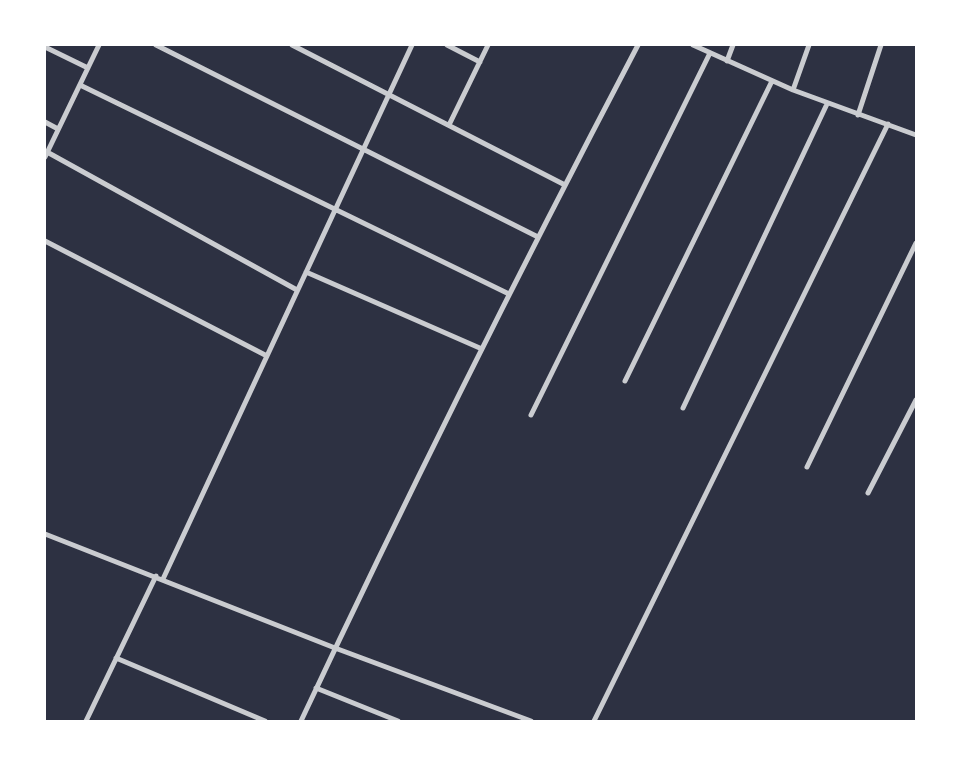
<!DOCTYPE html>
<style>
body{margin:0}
#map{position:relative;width:961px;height:766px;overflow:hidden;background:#2d3142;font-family:"Open Sans",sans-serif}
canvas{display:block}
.frame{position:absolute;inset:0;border:46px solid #fff;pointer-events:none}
</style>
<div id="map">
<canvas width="961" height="766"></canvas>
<div class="frame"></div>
</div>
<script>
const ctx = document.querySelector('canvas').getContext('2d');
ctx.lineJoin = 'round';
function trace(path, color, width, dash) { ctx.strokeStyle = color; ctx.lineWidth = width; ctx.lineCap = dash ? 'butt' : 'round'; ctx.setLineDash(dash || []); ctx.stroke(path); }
trace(new Path2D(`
 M156,45l382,192
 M292,45l273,140
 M447,45l33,17
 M693,45l100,45 123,45
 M45,47l43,21
 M727,61l6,-16
 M80,85l429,209
 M793,90l16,-45
 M858,115l23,-70
 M45,122l13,7
 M449,125l39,-80
 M47,152l250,138
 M45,157l54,-112
 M45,241l222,115
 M306,272l176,77
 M625,381l147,-300
 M683,408l144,-304
 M531,415l179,-362
 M807,467l109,-224
 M868,493l48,-93
 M45,534l290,114 196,73
 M163,579l249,-534
 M116,658l149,63
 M316,688l82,33
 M86,721l70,-145
 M301,721c107,-228 220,-453 337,-676
 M594,721l294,-597`), '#caccd0', 5);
</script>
